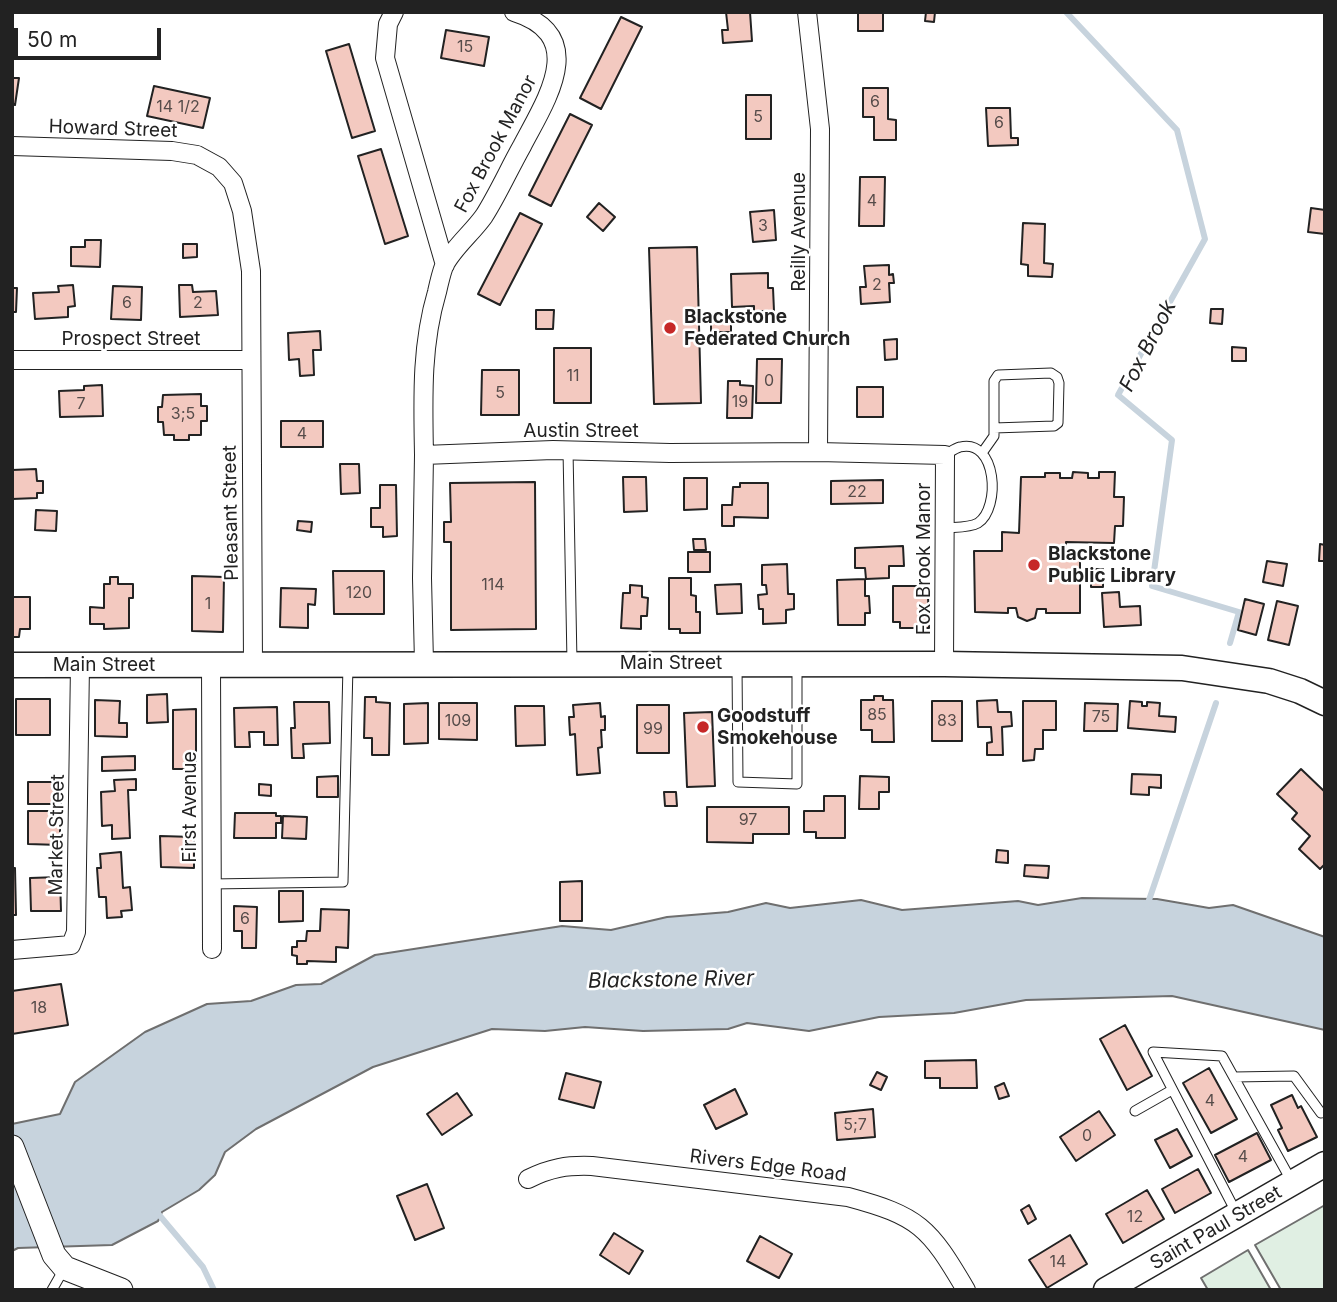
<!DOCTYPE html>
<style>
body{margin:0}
#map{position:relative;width:1337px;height:1302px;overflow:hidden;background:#fff;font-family:Inter,sans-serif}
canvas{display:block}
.frame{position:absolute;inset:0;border:14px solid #222;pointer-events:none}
.scale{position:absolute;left:14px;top:28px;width:147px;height:32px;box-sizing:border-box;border:4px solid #222;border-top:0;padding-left:9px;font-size:21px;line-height:24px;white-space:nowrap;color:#222;-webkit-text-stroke:5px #fff;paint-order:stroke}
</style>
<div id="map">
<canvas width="1337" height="1302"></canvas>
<div class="frame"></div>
<div class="scale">50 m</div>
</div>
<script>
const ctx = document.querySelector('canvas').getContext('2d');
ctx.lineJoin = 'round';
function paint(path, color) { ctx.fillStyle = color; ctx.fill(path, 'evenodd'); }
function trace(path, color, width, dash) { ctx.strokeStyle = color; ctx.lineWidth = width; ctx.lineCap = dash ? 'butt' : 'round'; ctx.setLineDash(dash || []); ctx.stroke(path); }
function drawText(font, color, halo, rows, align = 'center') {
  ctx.font = font + ' Inter,sans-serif'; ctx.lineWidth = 5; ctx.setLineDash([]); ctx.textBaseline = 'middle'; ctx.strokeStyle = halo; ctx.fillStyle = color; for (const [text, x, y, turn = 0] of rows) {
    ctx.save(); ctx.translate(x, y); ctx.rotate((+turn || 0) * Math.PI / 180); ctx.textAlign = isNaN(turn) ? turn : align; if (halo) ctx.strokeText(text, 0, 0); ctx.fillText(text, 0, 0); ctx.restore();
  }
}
const green = new Path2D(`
 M1325,1205v85h-44l-26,-45z
 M1248,1250l23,40h-63l-7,-12z`);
paint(green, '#e0efe3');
trace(green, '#6f6f6f', 2);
const water = new Path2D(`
 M1082,898l75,1 52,9 24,-3 92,32v93l-153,-34 -146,4 -72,13 -75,4 -70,14 -62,-8 -19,6 -85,2 -58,-4 -40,4 -53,-2 -119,38 -117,62 -31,23 -10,23 -16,15 -37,22 -4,9 -46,24 -94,3 -6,3v-127l48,-10 15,-32 70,-50 62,-28 44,-3 45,-16 25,-1 54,-29 187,-29 49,4 56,-13 61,-5 38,-9 24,5 71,-8 41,10 116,-9 20,4z`);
paint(water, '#c7d3dd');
trace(water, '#6f6f6f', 2);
trace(new Path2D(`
 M1066,12l111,118 28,109 -87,156 54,45 -20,146 87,26 -9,31
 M1147,906l69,-203
 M155,1210l48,57 11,23`), '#c7d3dd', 6);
const building = new Path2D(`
 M726,12h24l2,29 -29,2 -1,-13h6z
 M858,12h25v19h-25z
 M926,12h9l-1,10 -9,-1z
 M621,17l21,10 -41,82 -21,-11z
 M446,30l43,7 -5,29 -43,-8z
 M349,44l26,87 -23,7 -26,-87z
 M12,78h7l-4,27 -3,-1z
 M154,86l56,12 -7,30 -56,-12z
 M863,88h25v31l8,1v20h-22v-23h-11z
 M746,95h25v44h-25z
 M986,108h24l1,30h7v7l-30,1z
 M570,114l22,11 -41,81 -22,-11z
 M381,149l27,87 -23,8 -27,-88z
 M860,177h25l-1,49h-25z
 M599,203l16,14 -12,14 -16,-14z
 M1311,208l14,2v24l-17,-2z
 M774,210l2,30 -23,2 -3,-30z
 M520,213l22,11 -42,81 -22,-11z
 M1023,223l22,1 -1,39 9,1 -1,13 -24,-1v-11l-7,-1z
 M85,240h16l-1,27 -29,-1v-19h14z
 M183,244h14v13l-14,1z
 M697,247l4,156 -47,1 -5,-156z
 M889,265v10l4,-1 1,9h-5l1,19 -29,2 -1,-17h6l-2,-21z
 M768,273v15h5l1,23h-20v-5l-22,1 -1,-33z
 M73,285l2,21 -7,1v10l-33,2 -2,-26 26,-1 -1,-6z
 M179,285h13l1,7 23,-1 2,24 -38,2z
 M113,286l29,1 -1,33 -30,-1z
 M12,288h5l-1,24h-4z
 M1211,309h12l-1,15 -12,-1z
 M536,310h18l-1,19h-17z
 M711,317h20v15h-20z
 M320,331l1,19h-8l1,25 -14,1 -1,-17 -10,1 -1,-27z
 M897,339v20l-12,1 -1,-20z
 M1232,347l14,1v13h-14z
 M554,348h37v55h-37z
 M757,359h25l-1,44h-25z
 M482,370h37v45h-38z
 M728,381h12v4l13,1 -1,32h-25z
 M102,385l1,31 -43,1 -1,-26 25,-1v-4z
 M857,387h26v30h-26z
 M201,394v12h6v15h-6v14h-12v5h-15v-5h-10l-1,-13h-5v-15h4l1,-12z
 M281,421h42v26h-42z
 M340,464h19l1,29 -19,1z
 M36,469l1,12h6v12h-6v5l-25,1v-29z
 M1073,472l15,1v5h11v-6h16l-1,25h10l-1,29h-8l-1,17 -48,-1v9h14v62h-34v-4h-9l-2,9 -8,3 -9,-4 -2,-9h-8v5l-33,-1 -1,-61h28v-19l17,1 2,-56h24v-4h15v5h12z
 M623,477h23l1,34 -23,1z
 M684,478h23v31l-23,1z
 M883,480v23l-52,1v-23z
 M535,482l1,147 -85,1v-88h-7v-20h7l-1,-39z
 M740,483h28v35l-34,-1v9h-12v-21h10l1,-18h7z
 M380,485h16l1,51 -14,1v-10h-12v-19h9z
 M36,510l21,1 -1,20 -21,-1z
 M298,521l14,1 -1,10 -14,-2z
 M693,539h12l1,11h-12z
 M1320,544l5,1v16h-6z
 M903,546l1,20h-15v12l-23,1 -1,-11h-10v-20z
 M688,552h22v20h-22z
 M1267,561l20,3 -4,22 -20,-4z
 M787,564l1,30h6v15l-8,1v13l-23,1v-15h-4l-1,-14 9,-1 -1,-9h-4v-20z
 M1091,569h12v18h-12z
 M333,571h51v43h-50z
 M192,576l32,1 -1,55 -31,-1z
 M110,577h8v7h15v14h-4v30l-25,1v-5h-14v-17l14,1v-24h6z
 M669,578h22v17l5,1v16h4v21h-20v-4h-11z
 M865,579v17h4l1,17h-5v12h-27l-1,-45z
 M741,584l1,29 -25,1 -2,-29z
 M630,585l12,1v11l6,1 -1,18h-6v13l-20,-1 2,-35h7z
 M893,586h30v10h5l1,32h-29v-6h-7z
 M281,588l35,1 -1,16 -7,-1v24l-28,-1z
 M1119,592l1,15 20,-1 1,19 -37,2 -2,-34z
 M12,597h18v32h-10l-1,8h-7z
 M1245,599l19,5 -8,31 -18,-5z
 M1277,601l21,5 -9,39 -21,-5z
 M167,694l1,28 -21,1v-28z
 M874,696h9v4h10l1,42h-22v-12h-11v-30h13z
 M365,697h11v5l14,1 -1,52h-17v-17h-8z
 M16,699h34v36h-34z
 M95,700l25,1 -1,22h8v14l-32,-1z
 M997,700l1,12h13l1,14 -10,1 1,28h-16v-12l5,-1 -1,-15h-13l-1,-26z
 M932,701h30v40h-30z
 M1023,701h33v29h-13v19h-8l-1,11 -11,1z
 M1130,701l12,1v4h5v-4l13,1 -1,13 17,1 -1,15 -47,-4z
 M294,702h35l1,41 -27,1 1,14h-12l-1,-30h4z
 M428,703v40l-24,1v-40z
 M439,703h38v37l-38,-1z
 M600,703l1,14 4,-1v14h-4l1,17 -4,1 2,25 -23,2 -2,-41 -5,1 -1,-18h5l-1,-12z
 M1085,703l33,1 -1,27h-33z
 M637,705h32v48h-32z
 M515,706h29l1,39 -29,1z
 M277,707l1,38h-14v-13h-15l1,15h-15l-1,-39z
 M196,709v60h-23v-59z
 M712,712l3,74 -28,1 -3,-74z
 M135,756v14l-33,1v-14z
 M1301,769l24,23v72l-5,5 -21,-20 11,-13 -18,-17 5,-6 -20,-19z
 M1132,774l29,1v13l-12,-1v8l-18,-1z
 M338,776v21h-21v-20z
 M860,776l29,1v15h-10v17h-20z
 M136,779v11h-8l2,48 -18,1v-14l-10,1 -1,-34 14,-1 -1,-11z
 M28,782h33v22h-33z
 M259,784l12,1v11l-12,-1z
 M664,792h12l1,14h-12z
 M824,796h21v42h-29v-6h-12v-21h20z
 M707,807h82v27h-36v9l-46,-1z
 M28,811h32v34l-32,-1z
 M235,813h41v3h5v7h-5v15h-42z
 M283,816l24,1 -1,22 -24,-1z
 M160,836l34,1v31l-33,-1z
 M997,850l11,1v12l-12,-1z
 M121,852l2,36 7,-1 2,23 -11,1 1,6 -15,1 -1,-21h-7l-2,-29h4l-1,-14z
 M1025,865l24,1 -1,12 -24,-2z
 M12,868h3l1,47h-4z
 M60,877l1,34h-30l-1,-33z
 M582,881v40h-22v-39z
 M279,891h24v30l-24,1z
 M234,906l23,1 -1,41h-14v-17h-8z
 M321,909l28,1 -1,38 -12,-1v15l-29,-1v3h-10v-8l-5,-1v-8h5v-6h9l1,-10h13z
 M61,984l7,41 -56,9v-43z
 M1125,1025l27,51 -25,14 -27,-51z
 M976,1060l1,28h-37v-10h-15v-17z
 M1209,1068l28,51 -26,14 -28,-50z
 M877,1072l10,5 -6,13 -11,-5z
 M566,1073l35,9 -7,26 -35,-9z
 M1004,1083l5,13 -10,3 -4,-12z
 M735,1089l12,25 -31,15 -12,-24z
 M457,1093l15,22 -30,20 -15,-21z
 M1292,1095l6,13 3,-2 16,31 -29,14 -10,-21 4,-2 -11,-23z
 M873,1109l2,28 -38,3 -2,-27z
 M1099,1111l16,24 -39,26 -16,-24z
 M1177,1129l15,27 -22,12 -15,-28z
 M1257,1133l14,27 -42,22 -14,-27z
 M1198,1169l13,24 -36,20 -13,-24z
 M427,1184l17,44 -29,12 -18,-44z
 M1147,1190l17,29 -41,24 -17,-29z
 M1029,1205l7,14 -8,5 -7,-14z
 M614,1233l29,18 -14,23 -29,-19z
 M1070,1235l17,29 -40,24 -18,-28z
 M760,1236l32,18 -13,24 -32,-17z`);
paint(building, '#f3c9c0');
trace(building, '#222', 2);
const service = new Path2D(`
 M568,450l4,212
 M982,453l12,-17v-55l4,-6 53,-2 6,4 2,6 -1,40 -4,3 -60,2
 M945,528c10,-1 24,0 33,-5 23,-15 19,-85 -18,-76 -5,1 -11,6 -15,8
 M737,665l1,117 59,2v-118
 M211,884l132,-2 5,-217
 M1234,1077l60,-1 27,37
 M1135,1111l37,-21
 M1237,1214l-84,-162 69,4 70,126
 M52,1290l12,-21`);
const minor = new Path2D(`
 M394,12l-6,12 -3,34 60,207
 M807,12l13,117 -2,323
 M12,146l160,5 25,4 22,12 14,16 9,28 9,60 2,394
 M12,360h238
 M424,455c-1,-56 -3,-109 13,-163 2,-9 4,-18 7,-26 9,-18 28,-33 40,-50 14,-22 25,-47 38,-70 24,-46 68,-110 -8,-134
 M424,663l-2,-85 2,-123 129,-5 117,3 148,-1 127,3 -1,209
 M211,665l1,284
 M12,950l59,-5 5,-13 4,-267
 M528,1179c22,-11 39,-14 64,-13l256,31c71,19 81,30 118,93`);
const tertiary = new Path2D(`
 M12,1147l42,108 11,13 56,22`);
const secondary = new Path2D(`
 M12,665l932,-1 238,4 87,13 31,10 25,12
 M1106,1290l219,-126`);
trace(service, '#222', 11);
trace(minor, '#222', 20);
trace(tertiary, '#222', 25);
trace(secondary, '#222', 27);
trace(service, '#fff', 9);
trace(minor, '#fff', 18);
trace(tertiary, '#fff', 23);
trace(secondary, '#fff', 24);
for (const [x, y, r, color] of [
 [670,328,7,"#c62828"],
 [1034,565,7,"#c62828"],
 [703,727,7,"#c62828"]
]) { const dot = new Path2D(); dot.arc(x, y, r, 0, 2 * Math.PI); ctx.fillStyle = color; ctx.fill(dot); trace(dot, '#fff', 2.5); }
drawText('16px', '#564c4a', null, [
 ["15",465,47],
 ["6",875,102],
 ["14 1/2",178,107],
 ["5",758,117],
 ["6",999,123],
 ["4",872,201],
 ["3",763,226],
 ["2",877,285],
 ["6",127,303],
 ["2",198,303],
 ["11",573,376],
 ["0",769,381],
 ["5",500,393],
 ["19",740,402],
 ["7",81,404],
 ["3;5",183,414],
 ["4",302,434],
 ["22",857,492],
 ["114",493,585],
 ["120",359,593],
 ["1",208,604],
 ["85",877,715],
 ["75",1101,717],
 ["109",458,721],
 ["83",947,721],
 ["99",653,729],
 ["97",748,820],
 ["6",245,919],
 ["18",39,1008],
 ["4",1210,1101],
 ["5;7",855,1125],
 ["0",1087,1136],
 ["4",1243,1157],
 ["12",1135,1217],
 ["14",1058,1262]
]);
drawText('19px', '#222', '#fff', [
 ["Howard Street",113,129,2],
 ["Fox Brook Manor",496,144,-62],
 ["Reilly Avenue",799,232,-90],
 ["Prospect Street",131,339],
 ["Austin Street",581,431],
 ["Pleasant Street",231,513,-91],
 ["Fox Brook Manor",924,559,-90],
 ["Main Street",671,663],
 ["Main Street",104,665],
 ["First Avenue",190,807,-90],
 ["Market Street",57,835,-89],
 ["Rivers Edge Road",768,1166,7],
 ["Saint Paul Street",1216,1228,-30]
]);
drawText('bold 19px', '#222', '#fff', [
 ["Blackstone",684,317],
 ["Federated Church",684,339],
 ["Blackstone",1048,554],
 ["Public Library",1048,576],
 ["Goodstuff",717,716],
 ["Smokehouse",717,738]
], 'left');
drawText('italic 21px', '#222', '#fff', [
 ["Fox Brook",1148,346,-63],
 ["Blackstone River",671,980,-1]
]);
</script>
